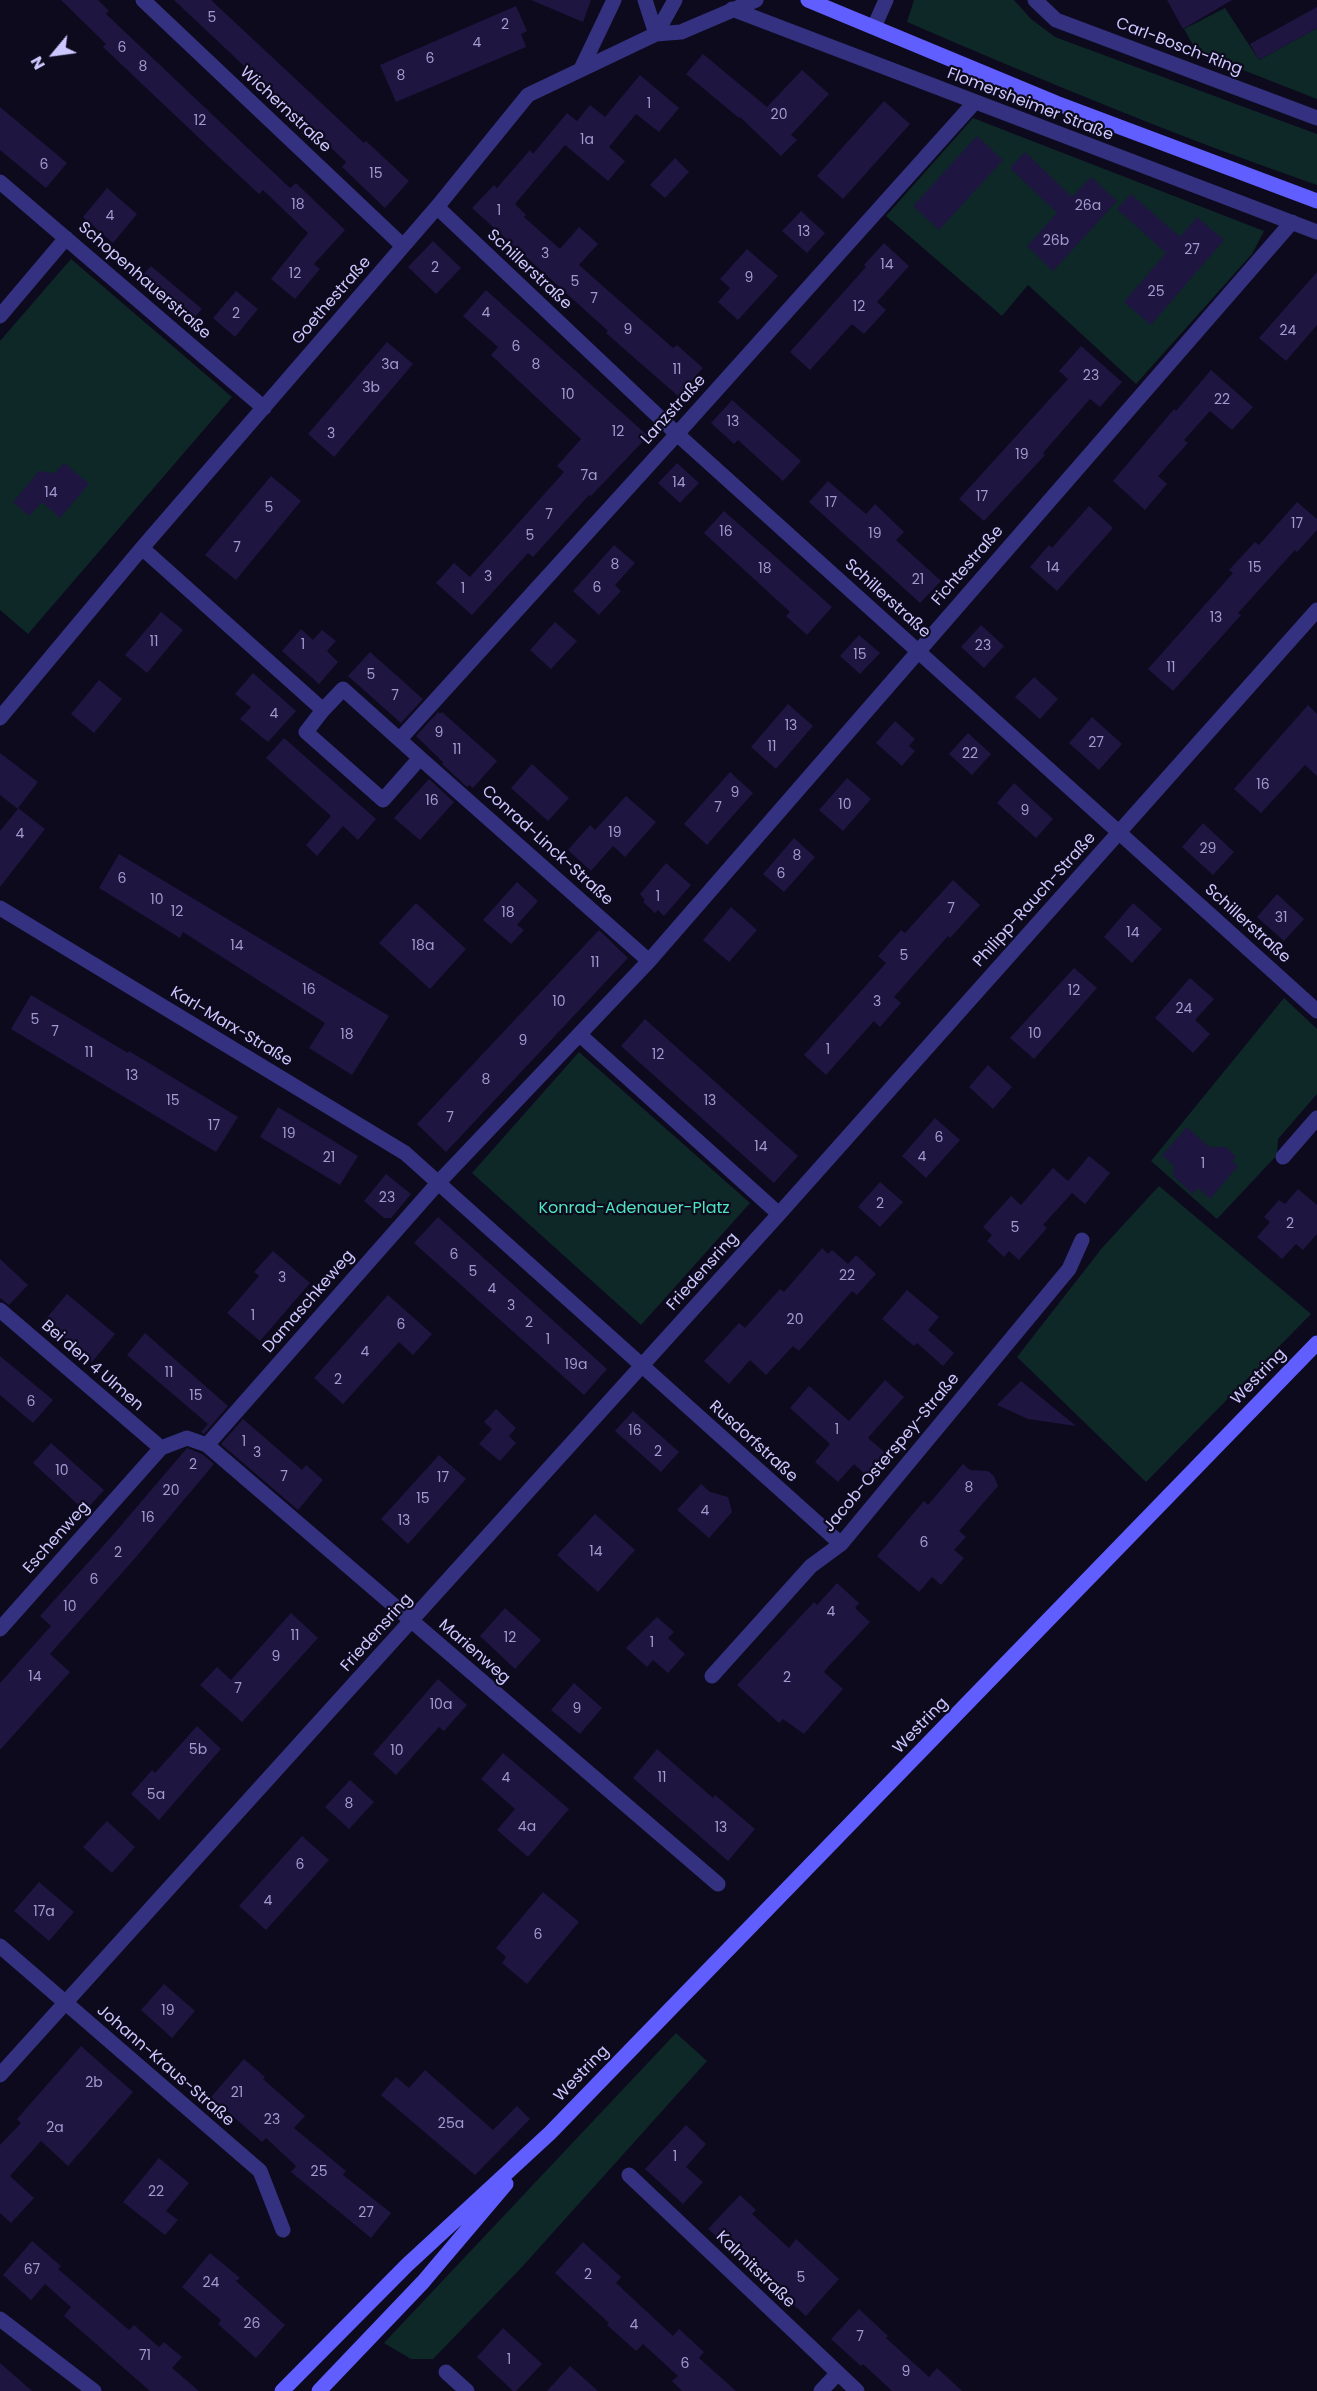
<!DOCTYPE html>
<meta charset="utf-8">
<style>
body{margin:0}
#map{position:relative;width:1317px;height:2391px;overflow:hidden;background:#0e0a1e;font-family:Poppins,sans-serif}
canvas{display:block}
.north{position:absolute;left:24px;top:24px;width:60px;height:60px;-webkit-text-stroke:4px #0e0a1e;paint-order:stroke;rotate:241deg;font-size:16px;font-weight:700;line-height:24px;text-align:center;color:#cdc7ff}
.north::after{content:'';display:block;margin:auto;width:21px;height:27px;background:#cdc7ff;clip-path:polygon(50% 0,100% 100%,50% 72%,0 100%)}
</style>
<div id="map">
<canvas width="1317" height="2391"></canvas>
<div class="north">N</div>
</div>
<script>
const ctx = document.querySelector('canvas').getContext('2d');
ctx.lineJoin = 'round';
function paint(path, color) { ctx.fillStyle = color; ctx.fill(path, 'evenodd'); }
function trace(path, color, width, dash) { ctx.strokeStyle = color; ctx.lineWidth = width; ctx.lineCap = dash ? 'butt' : 'round'; ctx.setLineDash(dash || []); ctx.stroke(path); }
function drawText(font, color, halo, rows, align = 'center') {
  ctx.font = font + ' Poppins,sans-serif'; ctx.lineWidth = 4.5; ctx.setLineDash([]); ctx.textBaseline = 'middle'; ctx.strokeStyle = halo; ctx.fillStyle = color; for (const [text, x, y, turn = 0] of rows) {
    ctx.save(); ctx.translate(x, y); ctx.rotate((+turn || 0) * Math.PI / 180); ctx.textAlign = isNaN(turn) ? turn : align; if (halo) ctx.strokeText(text, 0, 0); ctx.fillText(text, 0, 0); ctx.restore();
  }
}
paint(new Path2D(`
 M914,0h100l17,19 24,18 262,97v51c-139,-48 -275,-105 -410,-163z
 M1225,8l34,52 58,-32v71l-120,-47 -13,-23z
 M973,118l291,113 -12,23 -116,130 -108,-99 -26,31 -116,-100z
 M71,259l161,138 -204,237 -28,-24v-269z
 M1284,998l33,31v65l-39,45 -1,16 -60,64 -66,-58z
 M579,1052l171,151 -109,122 -169,-152z
 M1159,1186l152,128 -165,168 -129,-125 85,-109z
 M676,2033l31,28 -185,206 -89,92h-22l-27,-16z`), '#0d2827');
paint(new Path2D(`
 M61,0h37l11,11 -3,3 184,174 6,-5 49,47 -31,34 6,5 -25,30 -24,-20 37,-46 -45,-43 -4,4 -41,-38 -115,-109 3,-3z
 M174,0h37l153,143 2,-2 43,40 -24,27 -43,-41 4,-5z
 M531,0h60l-8,22z
 M1167,0h65l-49,29z
 M516,6l11,25 -6,3 5,13 -130,55 -16,-37z
 M1317,7v21l-58,32 -9,-16z
 M703,54l64,53 35,-37 27,24 -38,41 6,5 -16,16 -41,-39 -1,1 -53,-44z
 M640,75l39,33 -20,24 -23,-18 -27,33 16,14 -17,20 -43,-36 -50,59 11,11 -2,2 36,32 19,-22 19,17 -19,21 94,83 4,-3 26,23 -25,28 -72,-63 2,-2 -136,-123 22,-23 3,3 33,-38 3,4 34,-41 10,8 13,-16 15,12z
 M884,101l26,23 -67,75 -26,-23z
 M0,107l67,56 -21,25 -46,-38z
 M977,136l26,24 -64,70 -26,-24z
 M1025,152l47,45 19,-20 26,24 -64,70 -26,-25 30,-33 -47,-45z
 M675,158l14,14 -24,26 -15,-13z
 M107,188l30,26 -24,29 -30,-26z
 M1131,194l49,43 17,-20 27,23 -73,85 -27,-23 42,-49 -49,-44z
 M801,211l24,22 -18,20 -25,-22z
 M433,241l28,27 -25,26 -28,-27z
 M884,243l25,23 -32,36 9,8 -22,24 -12,-10 -42,46 -20,-18 76,-85 -2,-2z
 M747,249l31,27 -40,44 -20,-18 12,-14 -10,-9z
 M151,266l51,43 -11,13 -52,-43z
 M1317,272v53l-31,36 -27,-23z
 M486,290l162,146 -57,60 -2,-1 -56,62 -5,-4 -56,62 -36,-32 18,-20 16,14 94,-105 -7,-6 24,-27 -90,-84 7,-8 -35,-31z
 M236,291l22,18 -23,28 -22,-19z
 M387,342l26,22 -79,93 -26,-23z
 M1081,346l41,36 -22,25 -10,-8 -47,54 2,2 -61,66 -25,-22 109,-120 -9,-8z
 M1211,370l42,37 -21,23 -22,-19 -26,29 4,3 -30,33 9,8 -22,26 -32,-29 61,-72 2,2z
 M732,400l69,61 -18,20 -45,-41 -4,4 -23,-21z
 M64,463l25,21 -29,34 -18,-16 -13,14 -16,-14 26,-31 16,2z
 M677,463l22,20 -19,20 -22,-20z
 M271,476l30,25 -65,79 -31,-25z
 M828,481l38,33 9,-10 29,28 -8,8 45,41 -21,22 -111,-101z
 M1297,502l20,17v11l-20,22 -2,-2 -57,63 3,2 -68,76 -25,-22 85,-96 -4,-3 26,-28 4,3z
 M1089,506l24,22 -56,63 -27,-24 19,-22 3,3z
 M724,511l108,96 -25,28 -21,-19 4,-4 -86,-79z
 M614,545l21,18 -20,22 6,6 -22,24 -26,-24z
 M161,612l22,18 -36,43 -22,-18z
 M555,622l22,19 -26,28 -21,-19z
 M981,625l23,21 -20,22 -23,-21z
 M301,629l12,11 9,-10 14,11 -9,10 11,11 -19,22 -37,-33z
 M859,635l21,18 -20,21 -20,-18z
 M370,652l53,47 -22,24 -53,-47z
 M253,673l43,38 -28,31 -28,-23 11,-12 -16,-13z
 M1034,677l24,22 -18,20 -25,-22z
 M99,680l23,19 -28,34 -23,-19z
 M788,704l25,22 -37,43 -25,-22z
 M1308,705l9,9v62l-12,-11 -44,48 -27,-24z
 M438,712l2,2 2,-2 55,49 -24,27 -4,-3 -2,2 -25,-23 1,-2 -27,-26z
 M1092,717l30,27 -23,26 -30,-27z
 M895,721l20,18 -6,7 6,5 -13,15 -26,-23z
 M968,733l23,21 -19,21 -23,-21z
 M284,738l92,81 -18,21 -15,-14 -26,30 -11,-11 25,-29 -65,-58z
 M0,753l38,29 -20,26 27,21 -45,58v-56l18,-22 -18,-14z
 M532,764l37,34 -21,23 -37,-33z
 M730,772l23,21 -46,52 -23,-21z
 M847,778l24,21 -28,32 -24,-21z
 M429,779l25,23 -34,38 -26,-22z
 M1014,783l39,36 -17,19 -39,-35z
 M626,796l30,26 -31,35 -12,-11 -22,25 -23,-21 22,-25 5,5z
 M1203,823l31,29 -21,23 -31,-28z
 M794,838l21,19 -31,35 -21,-18z
 M119,854l270,162 -37,59 -43,-27 16,-25 -142,-91 -3,6 -81,-50z
 M666,863l25,22 -27,31 -6,-6 -3,3 -12,-11 2,-2 -5,-6z
 M953,880l27,25 -30,33 -2,-2 -54,61 7,6 -21,24 -6,-6 -48,54 -22,-20 82,-92 -8,-7 23,-26 4,3z
 M517,882l21,19 -21,24 7,5 -13,14 -28,-24z
 M1277,894l27,25 -20,22 -27,-24z
 M416,903l50,46 -36,40 -51,-46z
 M1133,903l29,26 -30,34 -28,-26z
 M731,907l26,23 -28,32 -26,-22z
 M599,930l29,28 -182,194 -29,-28z
 M1074,968l23,20 -63,71 -24,-21z
 M1190,978l24,21 -19,21 15,14 -17,19 -38,-35z
 M31,995l97,58 1,-2 109,66 -22,35 -205,-123z
 M645,1019l153,137 -24,27 -153,-137z
 M988,1065l24,22 -19,22 -24,-22z
 M278,1107l80,49 -18,29 -80,-48z
 M935,1118l25,22 -34,38 -24,-22z
 M1187,1127l22,20h17l10,10 -4,4 6,5 -28,33 -12,-11 -5,6 -20,-18 1,-10 -12,-11z
 M1089,1156l21,17 -25,31 -13,-11 -29,32 4,3 -28,32 -10,-9 -5,6 -17,-16 5,-6 -9,-8 28,-31 10,9 32,-37 15,13z
 M386,1174l25,20 -20,24h-7l-20,-17z
 M880,1182l23,20 -23,25 -22,-20z
 M1298,1189l19,16v29l-14,16 -7,-6 -14,15 -25,-22 13,-15 -6,-5 15,-17 6,4z
 M438,1217l169,152 -23,26 -170,-152z
 M822,1248l6,6 4,-4 16,14 8,-9 20,19 -19,21 -5,-4 -53,60 -6,-5 -27,29 -16,-15 -21,24 -25,-23 35,-38 6,5 35,-39 4,3z
 M273,1251l37,32 -50,58 -33,-28 32,-37 -5,-4z
 M0,1259l28,26 -19,20 -9,-7z
 M907,1290l32,27 -11,13 26,23 -11,13 -26,-23 -3,3 -32,-27z
 M67,1294l48,40 -23,28 -48,-41z
 M388,1295l44,39 -19,21 -14,-13 -56,62 -29,-26z
 M145,1333l83,73 -24,28 -3,-2 7,-8 -81,-69z
 M0,1356l53,44 -20,23 -33,-28z
 M885,1380l19,17 -36,41 21,18 -20,22 -15,-14 -16,18 -23,-20 15,-18 -40,-36 19,-22 40,35z
 M1021,1381l55,45 -48,-7 -31,-14z
 M496,1409l20,19 -7,8 7,7 -16,18 -21,-17 13,-15 -8,-7z
 M633,1411l46,41 -18,20 -46,-41z
 M243,1419l59,51 4,-5 17,15 -25,30 -77,-66z
 M51,1443l53,47 -19,21 -52,-48z
 M187,1448l15,6 12,10 -78,93 -86,97 20,18 -70,78v-67l51,-57 -11,-10 72,-80z
 M439,1455l27,24 -58,65 -27,-25z
 M963,1464l7,6 18,1 6,5 4,10 -39,45 7,6 -12,13 10,8 -23,27 -9,-8 -13,15 -42,-36 47,-55 4,4z
 M701,1484l9,8 18,5 4,15 -23,26 -32,-28z
 M595,1514l40,36 -37,42 -41,-37z
 M837,1583l22,20 -4,5 15,14 -43,46 -3,4 19,17 -39,45 -21,-15 -4,4 -42,-38 77,-83 3,3z
 M505,1608l36,32 -26,29 -35,-33z
 M291,1613l27,25 -76,84 -42,-37 17,-18 14,13z
 M657,1617l17,15 -6,6 17,16 -17,19 -15,-13 -6,7 -21,-19z
 M438,1679l29,26 -23,26 -5,-4 -43,48 -23,-21z
 M574,1683l28,25 -22,26 -29,-24z
 M197,1726l24,23 -62,71 -28,-26 21,-24 3,3z
 M657,1749l56,49 2,-3 40,34 -27,32 -95,-83z
 M503,1753l66,56 -41,48 -31,-27 18,-21 -34,-30z
 M350,1780l24,22 -25,27 -24,-22z
 M107,1821l28,26 -23,26 -29,-26z
 M302,1836l27,24 -63,70 -27,-24z
 M39,1882l35,30 -25,29 -35,-30z
 M543,1892l36,30 -52,62 -25,-21 4,-6 -10,-9z
 M164,1984l31,27 -23,27 -31,-28z
 M81,2046l52,46 -65,74 -27,-25 -31,35 24,22 -23,25 -11,-10v-68l21,-22 -4,-4z
 M244,2059l21,18 -2,2 42,37 -11,12 52,43 -3,4 48,38 -20,25 -80,-66 5,-6 -30,-28 -4,4 -51,-45z
 M425,2070l68,60 24,-24 13,13 -55,56 -94,-80 15,-18 13,11z
 M686,2125l20,19 -20,23 17,15 -20,22 -38,-35z
 M159,2158l30,25 -23,28 12,9 -13,15 -42,-33z
 M740,2195l16,15 -4,4 37,34 7,-9 43,40 -33,37 -98,-87z
 M32,2241l29,25 -3,3 71,61 5,-5 25,22 5,-5 18,15 -10,11 27,23h-49l-86,-75 7,-9 -26,-23 -14,16 -28,-25z
 M583,2242l38,35 -5,6 57,53 6,-7 25,23 -5,6 37,33h-54l-10,-10 6,-5 -35,-32 -7,7 -29,-26 2,-2 -54,-50z
 M210,2253l30,25 -4,3 49,44 -29,33 -38,-34 3,-4 -39,-33z
 M859,2309l29,27 -2,2 43,39 8,-9 25,23h-70l-29,-27 -2,2 -30,-27z
 M503,2328l39,36 -26,27h-3l-36,-34z
 M0,2363l32,28h-32z
 M570,2366l28,25h-51z`), '#1e1540');
trace(new Path2D(`
 M143,0l260,246
 M645,0l11,34
 M1035,0l21,20 261,98
 M732,9l585,223
 M874,27l12,-27
 M656,34l19,-34
 M581,69l33,-69
 M0,182l264,226
 M437,207l240,227 640,577
 M0,316l66,-78
 M142,548l181,162 -17,22 77,68 37,-42 229,203
 M323,710l20,-21 77,69
 M0,718l142,-170 295,-341 91,-112 128,-61 25,-2 75,-32
 M400,739l277,-305 297,-331
 M0,908l405,245 436,391
 M580,1035l199,179
 M1283,1157l34,-39
 M0,1310l161,138
 M207,1445l231,-262 211,-222 643,-739
 M0,1629l161,-181 26,-10 20,7 511,439
 M712,1676l99,-110 30,-22 228,-275 13,-29
 M0,1946l260,225 23,59
 M0,2075l779,-861 538,-604
 M629,2175l228,216
 M0,2319l94,72
 M446,2372l21,19
 M821,2391l17,-18`), '#343280', 15);
trace(new Path2D(`
 M808,0l248,103 261,98
 M282,2391l125,-126 143,-132 767,-790
 M319,2391l104,-109 83,-98`), '#605eff', 15);
drawText('14px', '#a19acf', null, [
 ["5",212,18],
 ["2",505,25],
 ["4",477,43],
 ["6",122,48],
 ["6",430,59],
 ["8",143,67],
 ["8",401,76],
 ["1",649,104],
 ["20",779,115],
 ["12",200,121],
 ["1a",587,140],
 ["6",44,165],
 ["15",376,174],
 ["18",298,205],
 ["26a",1088,206],
 ["1",499,211],
 ["4",110,216],
 ["13",804,232],
 ["26b",1056,241],
 ["27",1192,250],
 ["3",545,254],
 ["14",887,265],
 ["2",435,268],
 ["12",295,274],
 ["9",749,278],
 ["5",575,282],
 ["25",1156,292],
 ["7",594,299],
 ["12",859,307],
 ["4",486,313],
 ["2",236,314],
 ["9",628,330],
 ["24",1288,331],
 ["6",516,347],
 ["3a",390,365],
 ["8",536,365],
 ["11",677,370],
 ["23",1091,376],
 ["3b",371,388],
 ["10",568,395],
 ["22",1222,400],
 ["13",733,422],
 ["12",618,432],
 ["3",331,434],
 ["19",1022,455],
 ["7a",589,476],
 ["14",679,483],
 ["14",51,493],
 ["17",982,497],
 ["17",831,503],
 ["5",269,508],
 ["7",549,515],
 ["17",1297,524],
 ["16",726,532],
 ["19",875,534],
 ["5",530,536],
 ["7",237,548],
 ["8",615,565],
 ["14",1053,568],
 ["15",1255,568],
 ["18",765,569],
 ["3",488,577],
 ["21",918,580],
 ["6",597,588],
 ["1",463,589],
 ["13",1216,618],
 ["11",154,642],
 ["1",303,645],
 ["23",983,646],
 ["15",860,655],
 ["11",1171,668],
 ["5",371,675],
 ["7",395,696],
 ["4",274,714],
 ["13",791,726],
 ["9",439,733],
 ["27",1096,743],
 ["11",772,747],
 ["11",457,750],
 ["22",970,754],
 ["16",1263,785],
 ["9",735,793],
 ["16",432,801],
 ["10",845,805],
 ["7",718,808],
 ["9",1025,811],
 ["19",615,833],
 ["4",20,834],
 ["29",1208,849],
 ["8",797,856],
 ["6",781,874],
 ["6",122,879],
 ["1",658,897],
 ["10",157,900],
 ["7",951,909],
 ["12",177,912],
 ["18",508,913],
 ["31",1281,918],
 ["14",1133,933],
 ["14",237,946],
 ["18a",423,946],
 ["5",904,956],
 ["11",595,963],
 ["16",309,990],
 ["12",1074,991],
 ["10",559,1002],
 ["3",877,1002],
 ["24",1184,1009],
 ["5",35,1020],
 ["7",55,1032],
 ["10",1035,1034],
 ["18",347,1035],
 ["9",523,1041],
 ["1",828,1050],
 ["11",89,1053],
 ["12",658,1055],
 ["13",132,1076],
 ["8",486,1080],
 ["15",173,1101],
 ["13",710,1101],
 ["7",450,1118],
 ["17",214,1126],
 ["19",289,1134],
 ["6",939,1138],
 ["14",761,1147],
 ["4",922,1157],
 ["21",329,1158],
 ["1",1203,1164],
 ["23",387,1198],
 ["2",880,1204],
 ["2",1290,1224],
 ["5",1015,1228],
 ["6",454,1255],
 ["5",473,1272],
 ["22",847,1276],
 ["3",282,1278],
 ["4",492,1289],
 ["3",511,1306],
 ["1",253,1316],
 ["20",795,1320],
 ["2",529,1323],
 ["6",401,1325],
 ["1",548,1340],
 ["4",365,1352],
 ["19a",576,1365],
 ["11",169,1373],
 ["2",338,1380],
 ["15",196,1396],
 ["6",31,1402],
 ["1",837,1430],
 ["16",635,1431],
 ["1",244,1442],
 ["2",658,1452],
 ["3",257,1453],
 ["2",193,1465],
 ["10",62,1471],
 ["7",284,1477],
 ["17",443,1478],
 ["8",969,1488],
 ["20",171,1491],
 ["15",423,1499],
 ["4",705,1511],
 ["16",148,1518],
 ["13",404,1521],
 ["6",924,1543],
 ["14",596,1552],
 ["2",118,1553],
 ["6",94,1580],
 ["10",70,1607],
 ["4",831,1612],
 ["11",295,1636],
 ["12",510,1638],
 ["1",652,1643],
 ["9",276,1657],
 ["14",35,1677],
 ["2",787,1678],
 ["7",238,1689],
 ["10a",441,1705],
 ["9",577,1709],
 ["5b",198,1750],
 ["10",397,1751],
 ["4",506,1778],
 ["11",662,1778],
 ["5a",156,1795],
 ["8",349,1804],
 ["4a",527,1827],
 ["13",721,1828],
 ["6",300,1865],
 ["4",268,1901],
 ["17a",44,1912],
 ["6",538,1935],
 ["19",168,2011],
 ["2b",94,2083],
 ["21",237,2093],
 ["23",272,2120],
 ["25a",451,2124],
 ["2a",55,2128],
 ["1",675,2157],
 ["25",319,2172],
 ["22",156,2192],
 ["27",366,2213],
 ["67",32,2270],
 ["2",588,2275],
 ["5",801,2278],
 ["24",211,2283],
 ["26",252,2324],
 ["4",634,2325],
 ["7",860,2337],
 ["71",145,2356],
 ["1",509,2360],
 ["6",685,2364],
 ["9",906,2372]
]);
drawText('16px', '#cdc7ff', '#0e0a1e', [
 ["Carl-Bosch-Ring",1179,47,21],
 ["Flomersheimer Straße",1030,105,21],
 ["Wichernstraße",285,110,43],
 ["Schillerstraße",529,270,43],
 ["Schopenhauerstraße",144,281,41],
 ["Goethestraße",332,301,-49],
 ["Lanzstraße",674,410,-48],
 ["Fichtestraße",968,566,-49],
 ["Schillerstraße",887,599,42],
 ["Conrad-Linck-Straße",547,846,42],
 ["Philipp-Rauch-Straße",1035,900,-48],
 ["Schillerstraße",1247,924,42],
 ["Karl-Marx-Straße",231,1027,31],
 ["Friedensring",703,1272,-48],
 ["Damaschkeweg",309,1302,-49],
 ["Bei den 4 Ulmen",92,1366,41],
 ["Westring",1259,1377,-46],
 ["Rusdorfstraße",753,1442,42],
 ["Jacob-Osterspey-Straße",892,1453,-50],
 ["Eschenweg",57,1538,-48],
 ["Friedensring",377,1633,-48],
 ["Marienweg",474,1652,41],
 ["Westring",921,1726,-46],
 ["Johann-Kraus-Straße",165,2066,41],
 ["Westring",582,2074,-46],
 ["Kalmitstraße",755,2270,44]
]);
drawText('16px', '#4de5bd', '#0e0a1e', [
 ["Konrad-Adenauer-Platz",634,1209]
]);
</script>
